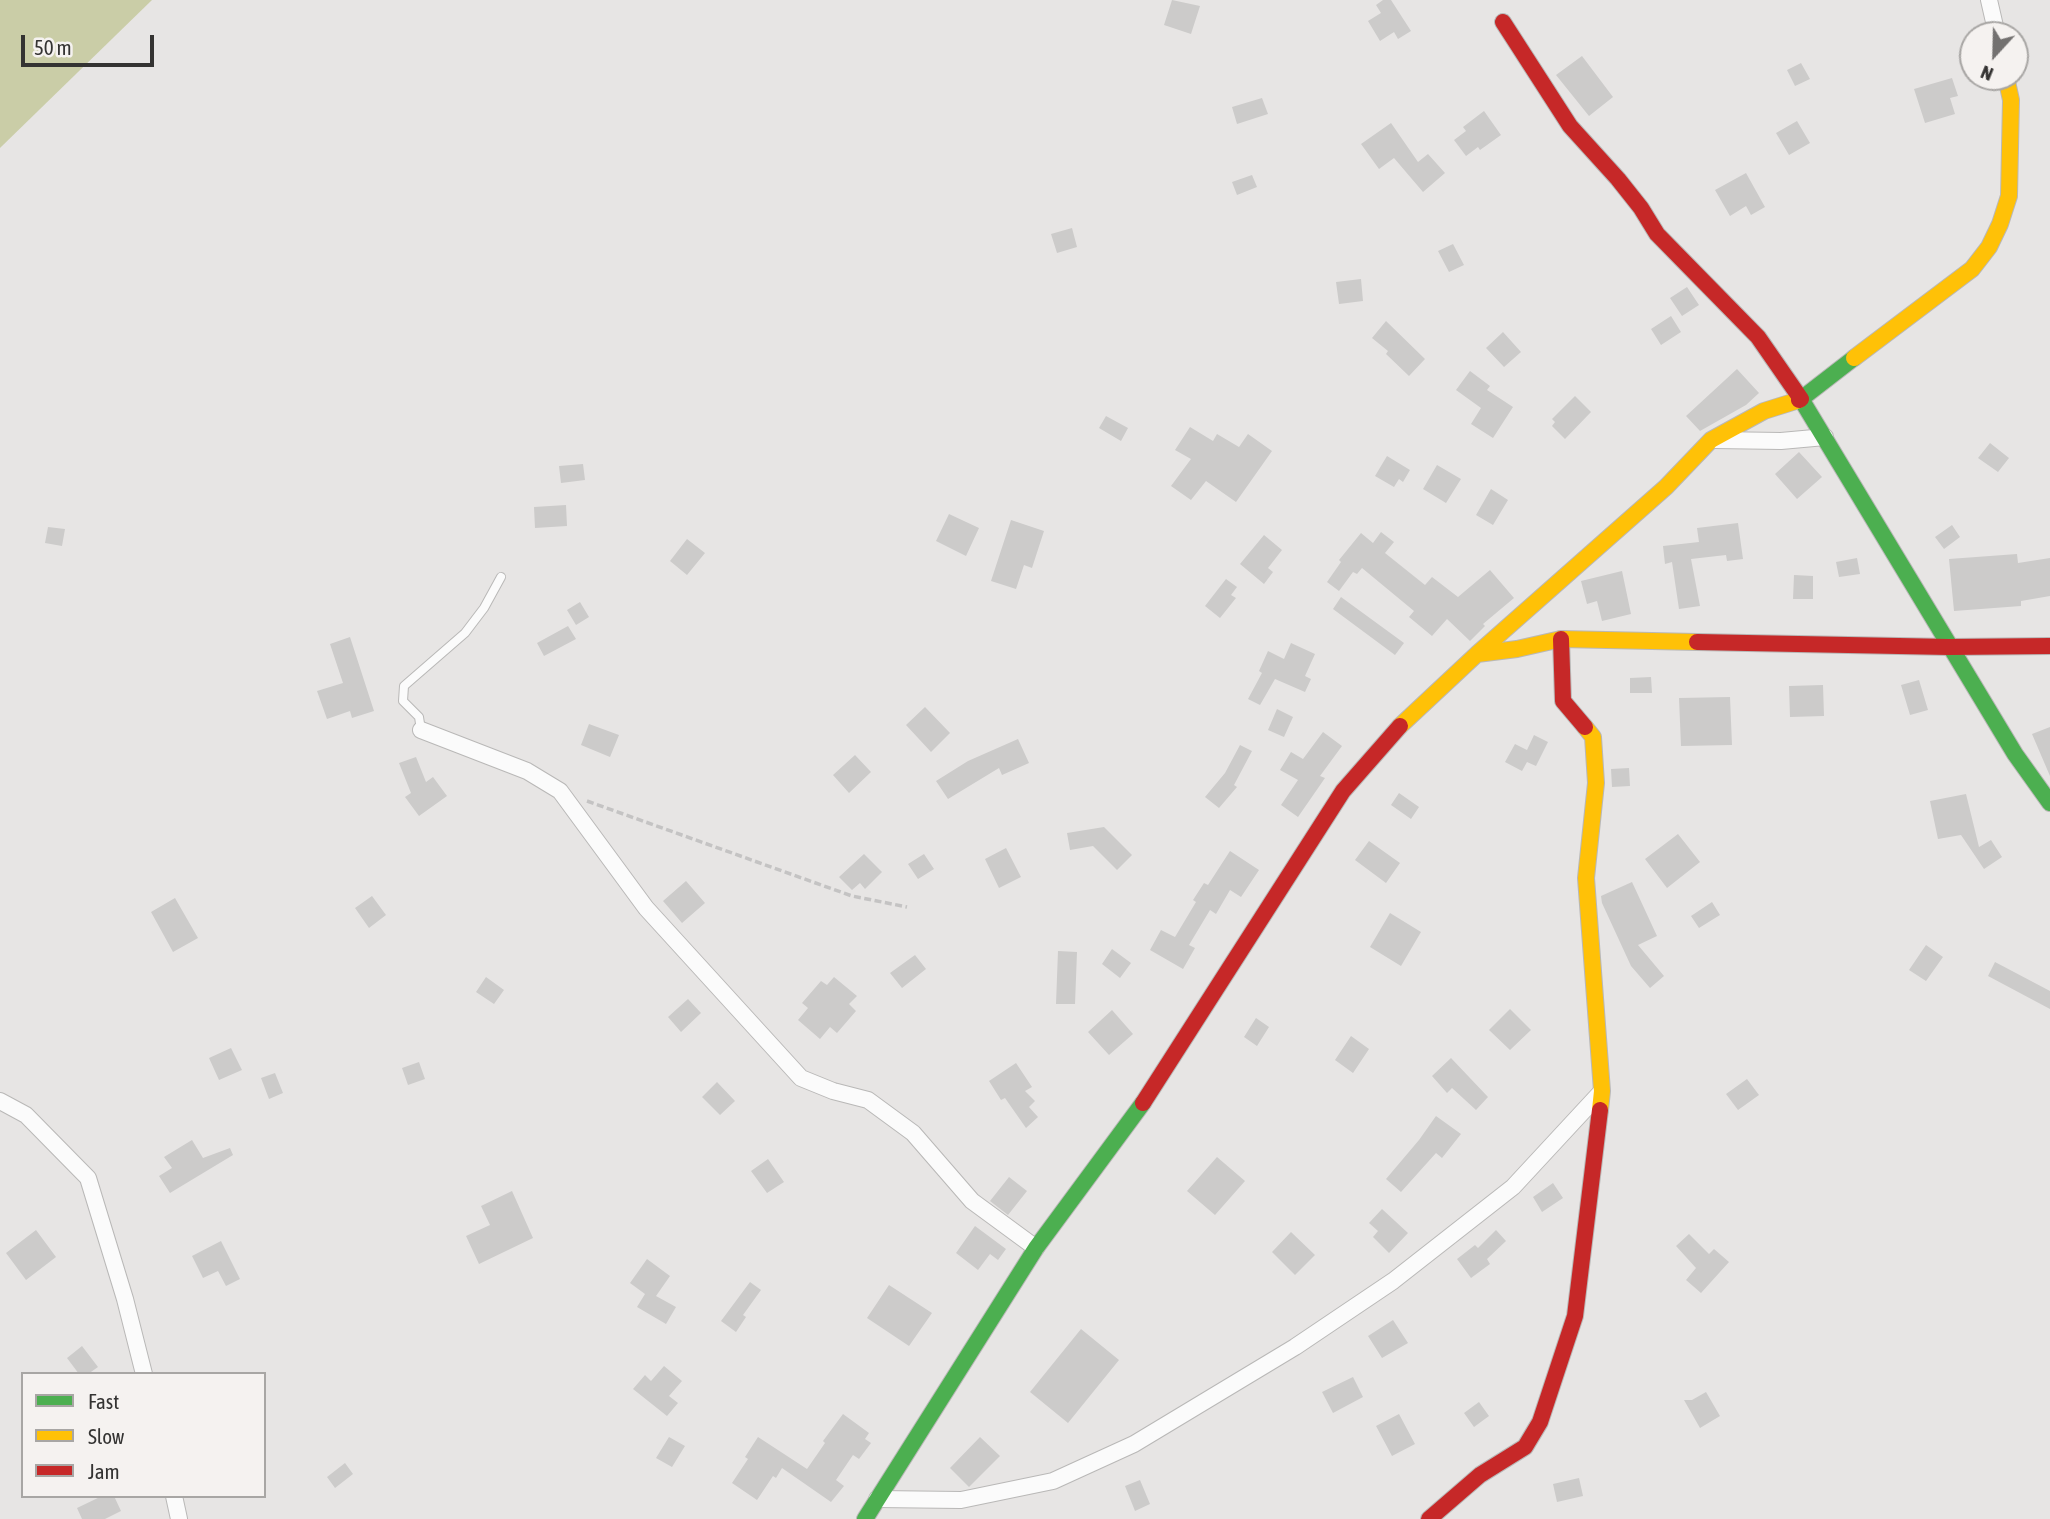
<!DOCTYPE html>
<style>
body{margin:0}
#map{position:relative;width:2050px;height:1519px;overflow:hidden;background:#e7e5e4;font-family:"Asap Condensed",sans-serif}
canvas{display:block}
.legend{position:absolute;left:21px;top:1372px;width:245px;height:126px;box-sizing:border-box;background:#f5f2f0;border:2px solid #a8a6a4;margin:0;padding:9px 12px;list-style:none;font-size:21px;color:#343332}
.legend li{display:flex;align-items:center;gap:14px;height:35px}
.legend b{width:35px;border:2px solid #a8a6a4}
.north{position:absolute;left:1959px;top:21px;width:70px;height:70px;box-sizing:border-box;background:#f5f2f0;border:2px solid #a8a6a4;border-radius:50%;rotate:202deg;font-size:19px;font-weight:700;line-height:28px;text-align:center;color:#343332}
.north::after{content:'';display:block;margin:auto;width:24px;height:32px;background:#737170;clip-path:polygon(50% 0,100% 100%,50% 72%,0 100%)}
.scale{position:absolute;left:21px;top:35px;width:133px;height:32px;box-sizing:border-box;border:4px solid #343332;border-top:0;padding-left:9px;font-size:21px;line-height:24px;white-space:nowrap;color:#343332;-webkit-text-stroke:5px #f5f2f0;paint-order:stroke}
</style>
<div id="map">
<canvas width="2050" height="1519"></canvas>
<ul class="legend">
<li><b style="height:9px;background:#4caf50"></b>Fast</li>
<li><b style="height:9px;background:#ffc107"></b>Slow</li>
<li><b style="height:9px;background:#c62828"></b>Jam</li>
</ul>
<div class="north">N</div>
<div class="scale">50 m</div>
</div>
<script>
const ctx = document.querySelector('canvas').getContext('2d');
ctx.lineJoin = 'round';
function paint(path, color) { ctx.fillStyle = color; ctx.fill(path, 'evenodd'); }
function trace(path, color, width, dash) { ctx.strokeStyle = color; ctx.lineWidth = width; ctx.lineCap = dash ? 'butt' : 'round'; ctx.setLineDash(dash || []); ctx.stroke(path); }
paint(new Path2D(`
 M0,0h152l-152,148z`), '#cacda7');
paint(new Path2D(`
 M1172,0l28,6 -9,28 -27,-9z
 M1383,0h8l20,31 -13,8 -4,-7 -14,9 -12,-20 13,-8 -5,-8z
 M1582,56l31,41 -24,19 -33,-41z
 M1801,63l9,16 -15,7 -8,-16z
 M1952,78l6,18 -8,2 5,16 -30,9 -11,-34z
 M1262,98l6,16 -31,10 -5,-17z
 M1484,111l17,24 -21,15 -2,-3 -12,9 -12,-16 12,-9 -3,-4z
 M1797,121l13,22 -21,12 -13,-22z
 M1391,123l27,39 10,-8 17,19 -22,19 -29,-34 -15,11 -18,-25z
 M1746,173l19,34 -14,8 -5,-9 -16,10 -15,-26z
 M1252,175l5,12 -20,8 -5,-13z
 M1072,228l5,19 -20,6 -6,-19z
 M1453,244l11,21 -15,7 -11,-21z
 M1361,279l2,22 -24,3 -3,-22z
 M1687,287l12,18 -17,11 -12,-18z
 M1671,316l10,16 -20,13 -10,-16z
 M1386,321l39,38 -16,17 -23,-22 2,-3 -16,-13z
 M1503,332l18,20 -17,15 -18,-19z
 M1737,369l22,24 -13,12 -46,26 -14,-15z
 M1470,371l20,15 -3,4 26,17 -20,31 -22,-14 10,-16 -25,-18z
 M1575,396l16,16 -26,27 -13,-13 3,-4 -3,-3z
 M1106,416l22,12 -7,13 -22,-13z
 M1190,427l23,14 4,-7 22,13 9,-13 24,17 -36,51 -30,-21 -15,19 -20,-14 20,-27 -16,-9z
 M1990,443l19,15 -11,14 -20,-14z
 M1799,452l23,25 -25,22 -22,-25z
 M1387,456l23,14 -7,12 -4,-3 -5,8 -19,-11z
 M583,464l2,16 -24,3 -2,-17z
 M1437,465l24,14 -15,24 -23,-14z
 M1491,489l17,11 -15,25 -17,-10z
 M566,505l1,21 -32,2 -1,-21z
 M949,514l30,14 -13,28 -30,-15z
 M1011,520l33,11 -12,37 -8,-3 -8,24 -25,-8z
 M1738,523l5,36 -16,2 -1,-6 -35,4 9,47 -21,3 -7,-47 -7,2 -2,-18 36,-4 -2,-14z
 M1952,525l8,12 -16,12 -9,-12z
 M48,527l17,2 -3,17 -17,-3z
 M1381,532l13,10 -9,11 40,32 7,-8 26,20 32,-27 24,28 -31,26 2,2 -15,15 -23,-22 -15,17 -23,-19 5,-6 -52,-43 -5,6 -4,-2 -14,19 -12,-9 14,-20 -2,-2 22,-27 12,10z
 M1264,535l18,15 -14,18 5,4 -9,12 -24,-20z
 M687,539l18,14 -18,22 -17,-14z
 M2017,554l1,9 32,-5v38l-29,5v5l-67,5 -5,-52z
 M1857,558l3,16 -21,3 -3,-15z
 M1622,571l9,43 -29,7 -5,-20 -10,3 -6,-23z
 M1794,575l19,1v23h-20z
 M1226,579l11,8 -6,8 5,3 -16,20 -15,-12z
 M1341,597l63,46 -9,12 -62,-46z
 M580,602l9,15 -13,8 -9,-15z
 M568,626l8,13 -32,17 -7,-13z
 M350,637l24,74 -22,7 -2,-7 -23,8 -10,-28 26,-8 -13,-39z
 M1291,643l24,11 -10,22 6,3 -6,13 -30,-13 -15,26 -12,-6 14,-26 -3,-2 9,-20 16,8z
 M1651,677l1,16h-22v-15z
 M1919,680l9,30 -18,5 -9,-30z
 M1823,685l1,31 -34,1 -1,-31z
 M1730,697l2,48 -51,1 -2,-48z
 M925,707l25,26 -19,19 -25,-27z
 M1277,709l16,8 -9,20 -16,-7z
 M589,724l30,11 -9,22 -29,-12z
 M2050,727v49l-18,-42z
 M1323,732l19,14 -22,30 5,2 -27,39 -17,-12 17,-25 -18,-10 11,-18 12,7z
 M1534,735l14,7 -12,24 -9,-4 -5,9 -17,-9 10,-18 12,6z
 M1018,739l11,24 -27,12 -3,-7 -51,31 -12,-18 32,-20z
 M1240,745l12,6 -18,34 3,2 -18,21 -14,-11 20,-24z
 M855,755l16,17 -22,21 -16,-18z
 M416,757l10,25 7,-5 14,19 -28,20 -14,-19 6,-4 -12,-30z
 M1629,768l1,18 -18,1 -1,-18z
 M1399,793l20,14 -8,12 -20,-14z
 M1966,794l13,53 12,-7 11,17 -18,12 -23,-34 -23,4 -8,-38z
 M1104,827l28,28 -15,15 -24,-24 -23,4 -3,-17z
 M1678,834l22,28 -33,26 -22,-29z
 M1369,841l31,22 -14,20 -31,-23z
 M1006,848l15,29 -22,11 -14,-29z
 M1230,851l29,19 -18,27 -11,-7 -14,24 -6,-4 -21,35 6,3 -12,21 -33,-19 11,-20 14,7 21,-35 -3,-2 11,-17 4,2z
 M864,854l18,18 -17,17 -5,-6 -8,7 -13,-13z
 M924,854l10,15 -16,10 -10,-15z
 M686,881l19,22 -23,20 -19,-22z
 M1632,882l25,54 -19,9 26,31 -14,12 -19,-22 -29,-63 -1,-7z
 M372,896l14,19 -17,13 -14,-20z
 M175,898l23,40 -25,14 -22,-40z
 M1712,902l8,13 -21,13 -8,-12z
 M1390,913l31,19 -20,34 -31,-19z
 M1926,945l17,12 -17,24 -17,-11z
 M1112,949l19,14 -11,15 -18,-14z
 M1058,951l19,1 -2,52h-19z
 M915,955l11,14 -24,19 -12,-15z
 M1995,962l55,29v18l-62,-33z
 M486,977l18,13 -10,14 -18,-12z
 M834,977l23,19 -8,8 7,7 -19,22 -7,-6 -10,12 -22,-19 10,-12 -6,-5 19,-22 6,4z
 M688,999l13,14 -20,19 -13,-15z
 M1510,1009l21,21 -21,20 -21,-20z
 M1112,1010l21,24 -24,21 -21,-23z
 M1256,1018l13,9 -12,19 -13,-9z
 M1351,1036l18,13 -16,24 -18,-13z
 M231,1048l11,22 -23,10 -10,-22z
 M1451,1058l37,39 -12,13 -24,-22 -5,5 -15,-17z
 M419,1062l6,17 -17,6 -6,-17z
 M1016,1063l16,24 -7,4 10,10 -6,6 9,10 -12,11 -21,-30 -4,2 -12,-19z
 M275,1073l8,20 -14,6 -8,-21z
 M1747,1079l12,16 -21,15 -12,-16z
 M717,1082l18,19 -15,14 -18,-18z
 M1436,1116l25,18 -19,24 -6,-5 -35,39 -15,-13 33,-39z
 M192,1140l11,18 27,-10 3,7 -63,38 -11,-17 13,-8 -8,-11z
 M1217,1157l28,24 -30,34 -28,-24z
 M768,1159l16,23 -17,11 -16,-22z
 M1009,1177l18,14 -19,24 -18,-14z
 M1553,1183l10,15 -21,14 -9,-15z
 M512,1191l21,47 -54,26 -13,-28 24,-11 -9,-19z
 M1382,1209l26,24 -19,20 -16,-16 5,-6 -9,-8z
 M975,1226l31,23 -8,11 -8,-6 -12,16 -22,-17z
 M36,1230l20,27 -30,23 -20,-27z
 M1496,1230l10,11 -19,18 3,5 -19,14 -14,-19 18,-14 3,3z
 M1291,1232l24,23 -20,20 -23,-23z
 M1689,1234l20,20 5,-5 15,13 -28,31 -15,-13 10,-12 -20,-22z
 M221,1241l19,38 -14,7 -8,-15 -15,7 -11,-22z
 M647,1259l23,17 -14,20 20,11 -10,17 -29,-17 8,-13 -15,-11z
 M750,1282l11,8 -18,25 3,2 -10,15 -15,-11z
 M889,1285l43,28 -23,33 -42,-28z
 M1393,1320l15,23 -26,15 -14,-22z
 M1081,1329l38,31 -51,63 -38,-31z
 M82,1346l16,21 -10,7h-9l-12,-16z
 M664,1366l18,15 -13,15 9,7 -11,13 -34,-27 12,-14 6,6z
 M1353,1377l10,20 -30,16 -11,-21z
 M1706,1392l14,24 -20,12 -16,-28h8z
 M1479,1402l10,14 -15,11 -10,-14z
 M843,1414l26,19 -4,6 6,4 -12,16 -6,-4 -17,25 8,6 -13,16 -49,-34 -6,10 -3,-2 -16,24 -25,-17 16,-24 -3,-2 13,-20 49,32 18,-26 -2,-2z
 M1399,1414l16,30 -23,12 -16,-30z
 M669,1437l16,9 -13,21 -16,-9z
 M980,1437l20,19 -31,31 -19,-19z
 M345,1463l8,11 -18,14 -8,-11z
 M1579,1478l4,18 -26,6 -4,-18z
 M1140,1480l10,24 -15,7 -10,-25z
 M102,1496h12l7,15 -16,8h-23l-5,-11z`), '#cccbca');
const lane = new Path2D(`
 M421,730l-2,-13 -16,-16 1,-15 61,-53 19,-25 17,-31`);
const street = new Path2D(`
 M1989,0l8,35
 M1715,440l66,1 44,-4
 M421,730l106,41 33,20 86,117 155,170 32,13 35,9 45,33 59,68 64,47
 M0,1101l26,14 62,63 37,121 19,75
 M174,1496l5,23
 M877,1499l84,1 92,-19 81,-37 161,-97 98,-66 120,-94 88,-95`);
const fast = new Path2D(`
 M1854,358l-53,41 214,355 35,49
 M865,1519l171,-271 107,-145`);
const slow = new Path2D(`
 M1854,358l118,-89 17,-22 11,-23 9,-28 2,-96 -5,-23
 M1477,654l189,-167 45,-47 53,-29 35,-11
 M1400,726l77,-72 40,-5 44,-10 136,3
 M1585,727l8,10 3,46 -10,95 16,213 -2,19`);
const jam = new Path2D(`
 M1503,22l67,104 48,53 23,29 16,26 101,103 43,62 -2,1
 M1561,639l2,62 22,26
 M1697,642l252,5 101,-1
 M1143,1103l200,-312 57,-65
 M1429,1519l51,-44 45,-28 15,-25 35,-106 25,-206`);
trace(lane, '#b9b8b7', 10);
trace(street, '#b9b8b7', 18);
trace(fast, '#b9b8b7', 18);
trace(slow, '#b9b8b7', 18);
trace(jam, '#b9b8b7', 18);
trace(new Path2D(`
 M587,801l265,95 55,11`), '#c4c3c3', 3.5, [7, 3.5]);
trace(lane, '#fbfbfb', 8);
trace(street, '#fbfbfb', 16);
trace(fast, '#4caf50', 16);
trace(slow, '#ffc107', 16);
trace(jam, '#c62828', 16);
</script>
